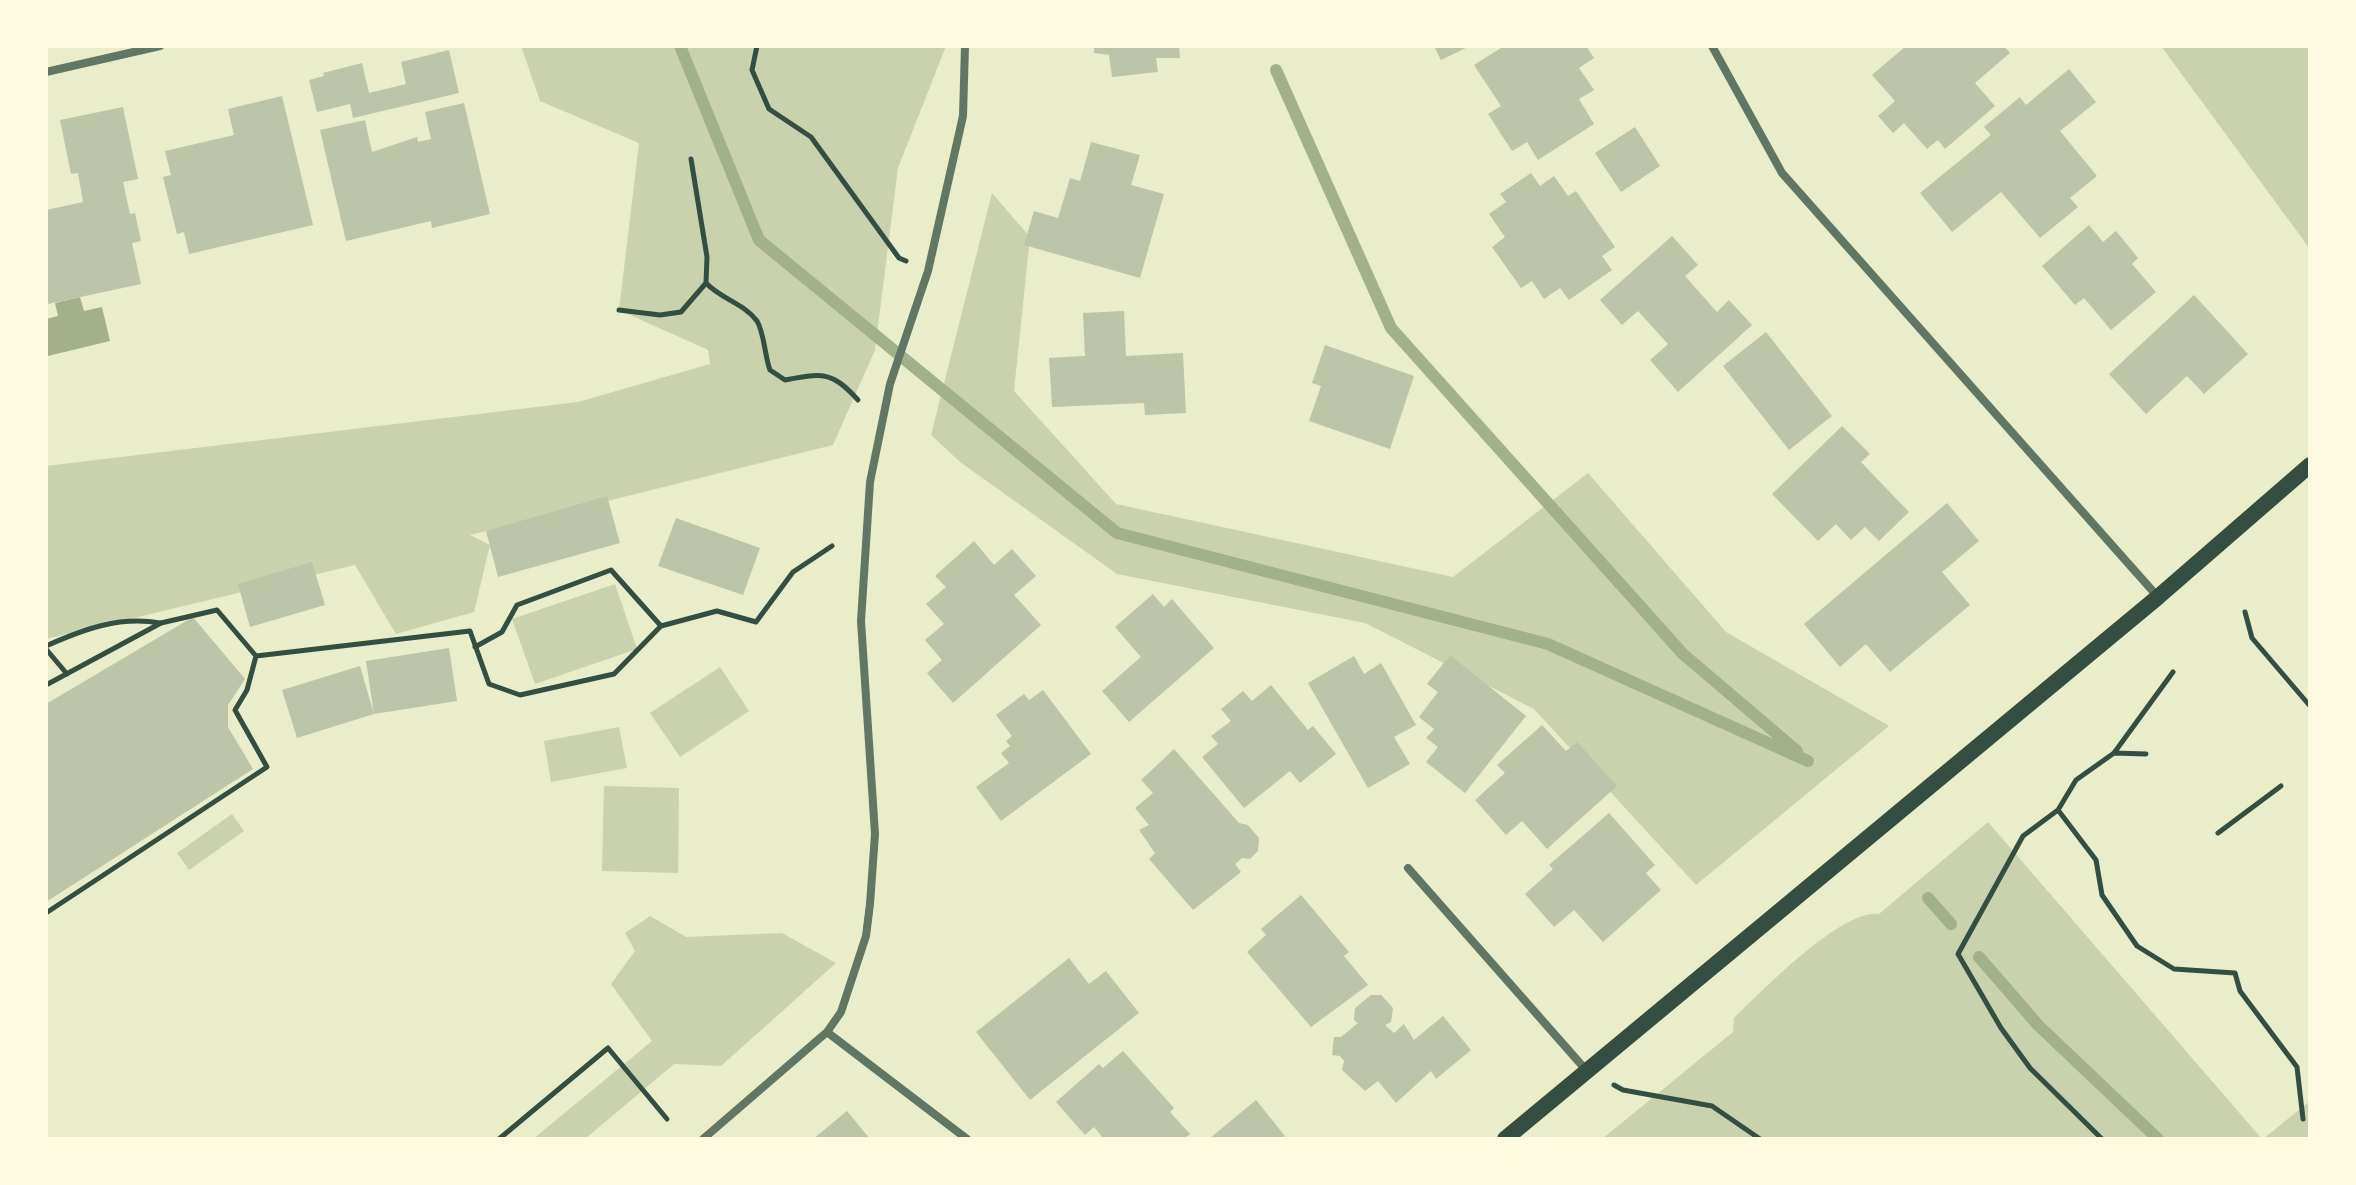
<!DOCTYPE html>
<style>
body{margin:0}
#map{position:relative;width:2356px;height:1185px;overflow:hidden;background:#e9edc9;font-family:Barlow,sans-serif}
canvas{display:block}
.frame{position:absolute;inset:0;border:48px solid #fefae0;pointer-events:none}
</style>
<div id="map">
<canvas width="2356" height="1185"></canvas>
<div class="frame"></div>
</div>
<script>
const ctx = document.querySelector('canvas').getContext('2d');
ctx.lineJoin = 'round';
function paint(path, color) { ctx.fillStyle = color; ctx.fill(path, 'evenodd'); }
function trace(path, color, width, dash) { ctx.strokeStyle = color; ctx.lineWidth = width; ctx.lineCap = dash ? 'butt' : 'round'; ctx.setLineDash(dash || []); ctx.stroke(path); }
paint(new Path2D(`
 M521,46h425l-48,122 -23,182 -42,95 -363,90 20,10 -16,67 -78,22 -41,-69 -309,74v-173l532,-64 132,-38 -2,-14 -89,-40 20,-167 -99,-42z
 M2161,46h149v203z
 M992,193l38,44 -16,154 102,113 337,73 135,-104 138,159 163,94 -193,159 -162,-176 -169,-86 -248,-49 -157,-112 -29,-27z
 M615,584l22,65 -102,35 -23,-65z
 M720,667l29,44 -69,46 -30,-44z
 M619,727l8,41 -76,14 -7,-41z
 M604,786l75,2 -1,85 -76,-2z
 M232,814l12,17 -55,39 -12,-17z
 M1988,822l274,317h-660l131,-107 1,-14c28,-27 108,-110 145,-104z
 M650,916l36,21 96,-4 54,30 -115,103 -47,-2 -89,75h-52l119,-98 -41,-57 24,-33 -10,-18z
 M2310,1101v38h-47z`), '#cad2ad');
paint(new Path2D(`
 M80,297l4,14 18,-4 8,34 -62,15 -2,-37 12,-3 -3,-13z`), '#a3b18a');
trace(new Path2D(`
 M680,46l79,194 358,293 431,111 260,117
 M1276,70l115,258 292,326 114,97
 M1928,898l23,26
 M1979,957l59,68 120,114`), '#a3b18a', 12);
paint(new Path2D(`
 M1094,46h85l1,12h-24l2,14 -46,5 -3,-22 -15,-2z
 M1434,46h36l-29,14z
 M1504,46h82l8,12 -15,10 15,22 -15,9 15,25 -56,36 -11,-18 -15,9 -24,-37 13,-8 -27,-41z
 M1906,46h98l6,7 -35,30 20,23 -50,43 -7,-9 -11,9 -23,-26 -11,10 -15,-17 17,-15 -23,-26z
 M449,50l10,43 -106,25 -3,-14 -33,8 -8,-32 15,-4 -1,-3 39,-10 7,30 37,-9 -5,-22z
 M2069,69l27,33 -36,29 37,45 -27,22 8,9 -38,31 -39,-46 -49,40 -32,-39 71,-58 -7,-8 36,-30 6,8z
 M282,96l31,129 -124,29 -5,-22 -7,2 -14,-57 8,-2 -6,-24 69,-16 -6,-26z
 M464,103l26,111 -58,14 -1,-7 -85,20 -26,-111 45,-10 7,32 45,-15 1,5 13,-3 -6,-27z
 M123,107l15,72 -15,3 7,32 5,-1 6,28 -9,2 9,41 -93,20 -2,-94 37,-8 -5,-29 -7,1 -11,-54z
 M1635,127l25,39 -39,26 -26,-39z
 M1091,142l49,13 -9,30 33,9 -24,84 -116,-33 10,-34 24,7 12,-40 10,3z
 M1531,173l9,13 14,-10 14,20 8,-5 39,56 -13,9 10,14 -43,30 -9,-12 -16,11 -12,-18 -11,7 -29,-41 13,-10 -16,-23 17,-12 -6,-8z
 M2089,225l14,17 13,-11 22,27 -6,6 24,28 -45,38 -27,-32 -9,7 -33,-39z
 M1672,236l26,29 -13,11 32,36 12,-12 23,25 -74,67 -28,-32 18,-16 -30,-33 -16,14 -22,-25z
 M2194,295l54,59 -44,40 -17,-18 -41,38 -37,-40z
 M1124,311l2,45 57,-3 3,60 -41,2 -1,-12 -92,4 -3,-49 36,-2 -2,-43z
 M1766,332l66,84 -43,34 -66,-84z
 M1325,345l89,31 -24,73 -81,-28 12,-35 -9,-3z
 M1842,426l28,28 -9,8 48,50 -30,29 -14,-14 -14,13 -15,-16 -18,17 -46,-47z
 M607,496l13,47 -122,34 -12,-46z
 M1947,503l32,38 -37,31 28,33 -80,67 -24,-28 -26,23 -36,-43z
 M676,518l84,30 -17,47 -85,-29z
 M974,541l20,24 18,-16 24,27 -22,19 27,30 -88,78 -26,-30 15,-13 -17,-20 19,-16 -18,-20 20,-17 -11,-11z
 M312,562l13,43 -75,22 -12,-43z
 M1153,594l11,13 8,-8 42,49 -85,74 -27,-31 39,-34 -26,-30z
 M193,617l52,62 -17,26v22l25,42 -207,133v-198z
 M449,648l8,53 -83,13 -77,24 -15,-48 78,-24 14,48 -8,-53z
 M1450,655l76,61 -61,77 -39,-31 12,-15 -12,-9 8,-9 -15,-12 19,-25 -11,-8z
 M1354,656l10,18 17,-11 35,62 -22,12 16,27 -42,24 -60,-105z
 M1271,685l37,45 5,-4 23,28 -36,29 -10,-12 -46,37 -42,-51 16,-13 -7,-8 20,-15 -10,-12 22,-18 9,10z
 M1043,690l48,64 -90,67 -25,-34 33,-24 -8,-10 9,-7 -4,-5 6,-5 -16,-21 28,-21 5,6z
 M1542,725l24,26 11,-9 40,44 -70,63 -25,-28 -16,14 -31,-35 30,-27 -8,-8z
 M1174,749l65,74 9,2 11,13 -1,13 -8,8 -8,-1 -7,6 6,8 -48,38 -44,-51 6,-6 -16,-23 10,-5 -14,-17 18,-15 -12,-13z
 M1609,813l46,52 -9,8 15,17 -58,52 -29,-32 -20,17 -29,-33 28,-25 -4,-4z
 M1301,895l48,57 -5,4 24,29 -57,42 -64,-75 19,-17 -5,-6z
 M1069,958l20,26 17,-13 33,42 -109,87 -54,-68z
 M1371,995h10l12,13 -2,14 -6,3 9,8 10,-9 10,16 29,-24 28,34 -35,29 -5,-8 -35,32 -18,-22 -13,10 -23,-21 2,-9 -4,-5 -8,-1 2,-18h7l17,-14 -4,-3 1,-12z
 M1123,1051l51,57 -4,4 20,22 -6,5h-80l-10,-12 -9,8 -29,-33 43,-38 4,4z
 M1256,1100l29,36 -4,3h-72z
 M847,1111l23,28h-57z`), '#bcc5a7');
trace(new Path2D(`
 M757,46l-5,24 17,39 42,28 88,121 7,3
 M691,159l16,98 -1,26c15,16 39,21 51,38 7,11 8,36 13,49l15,10c38,-7 47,-9 73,20
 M619,310l41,5 21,-3 25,-29
 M2245,612l7,26 58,68
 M46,646c38,-17 73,-30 114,-23
 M475,647l27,-15 15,-27 94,-35 50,56
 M46,649l21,25
 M2173,672l-59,81 -38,27 -18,30 38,50 6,35 35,51 37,23 61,4 5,18 57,76 6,52
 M46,685l115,-62 56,-13 39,46 214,-25 19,53 31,11 94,-21 47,-48 56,-15 39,11 37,-50 39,-26
 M2114,753l32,1
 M2058,810l-35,26 -65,118 43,74 29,40 72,71
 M2218,833l63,-47
 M46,913l221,-146 -32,-57 12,-20 9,-34
 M1614,1085l9,5 89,16 48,33
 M499,1139l109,-91 59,71`), '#344e41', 5);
trace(new Path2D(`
 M1712,46l70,127 376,424
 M46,72l114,-26
 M1408,868l178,202
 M827,1032l140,107
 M703,1139l124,-107 14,-20 25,-76 4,-32 5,-70 -14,-213 9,-139 20,-98 38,-113 35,-155 2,-70`), '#617663', 8);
trace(new Path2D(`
 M1505,1139l653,-542 152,-132`), '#344e41', 16);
</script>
